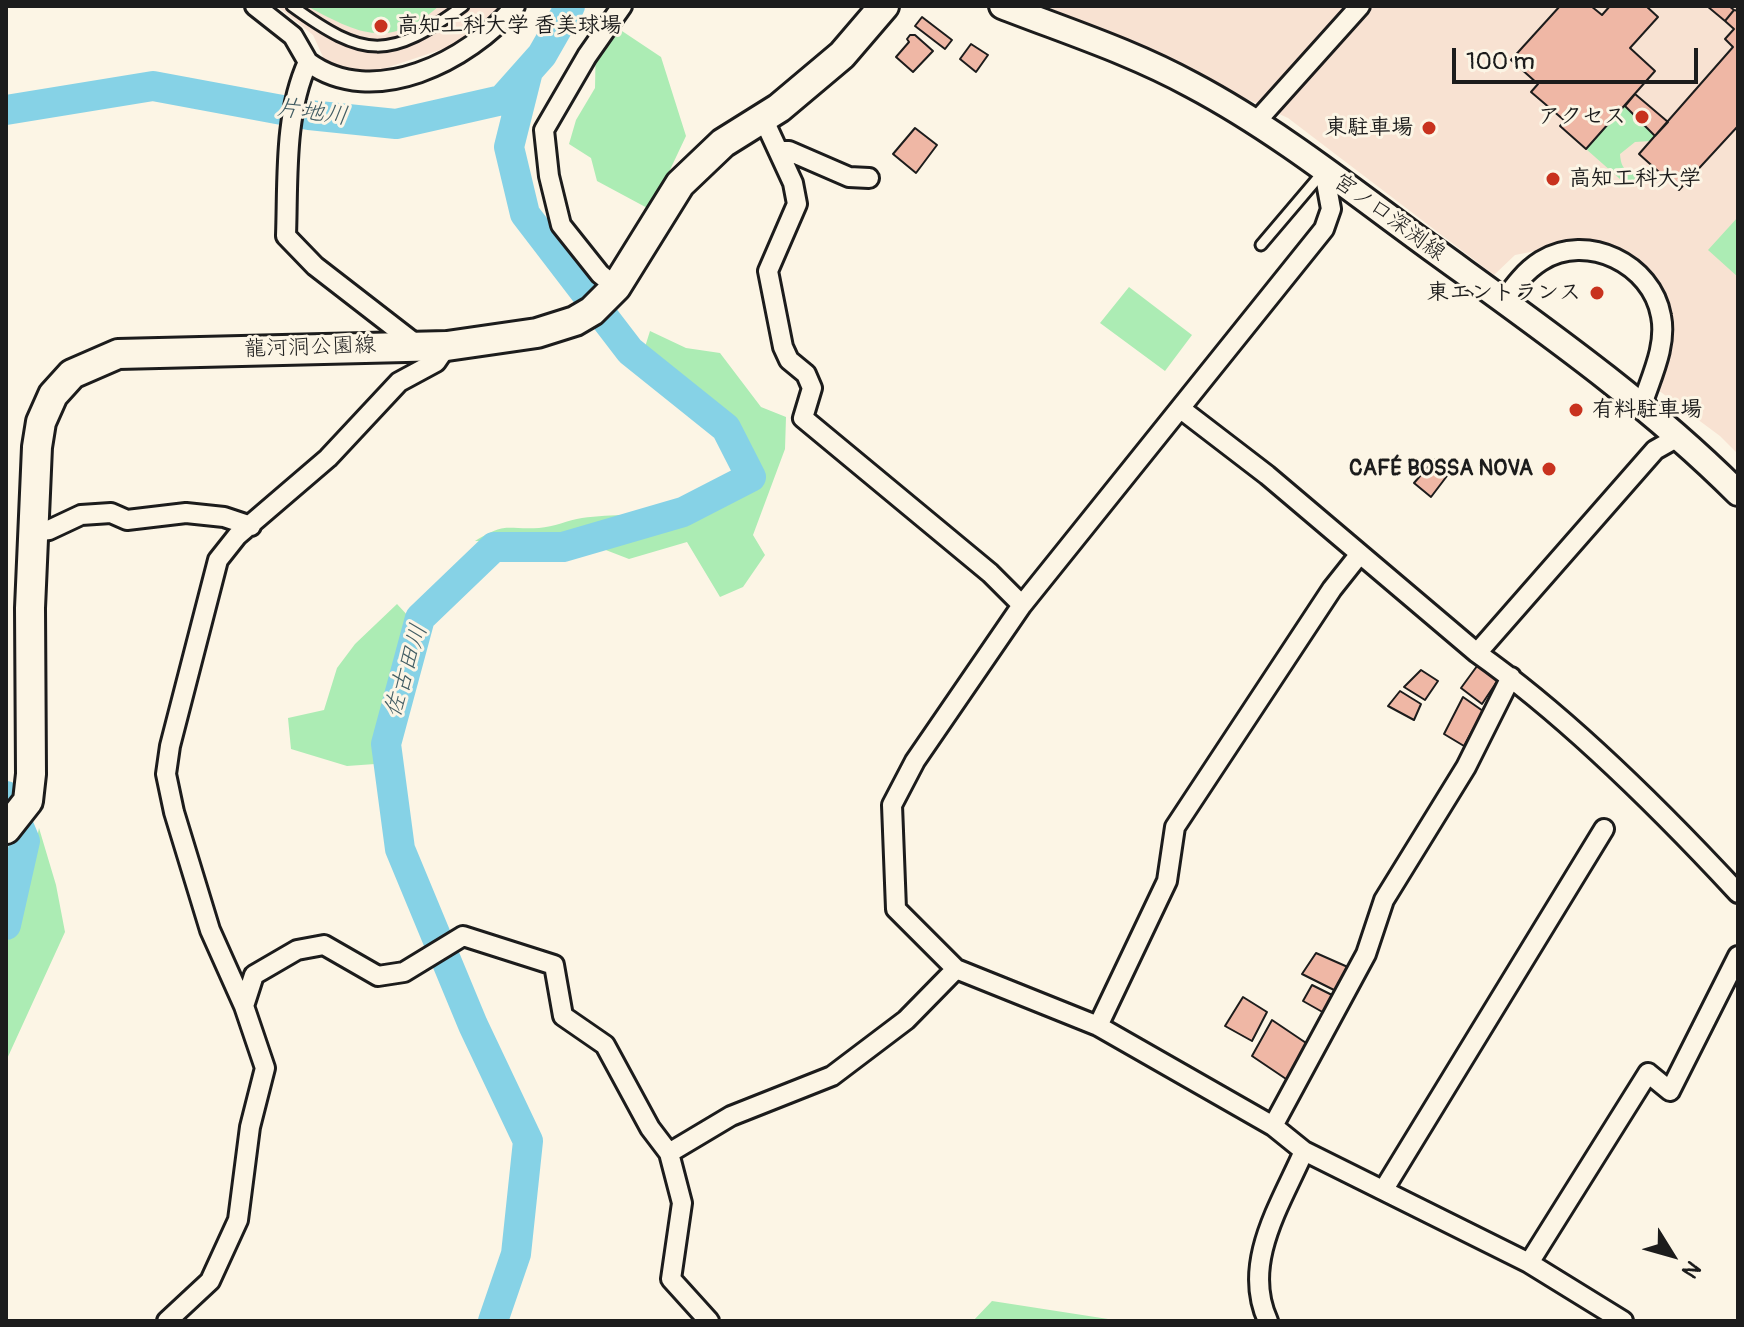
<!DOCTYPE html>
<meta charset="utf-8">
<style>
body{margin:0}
#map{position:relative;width:1744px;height:1327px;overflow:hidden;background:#fcf5e5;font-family:Pangolin,sans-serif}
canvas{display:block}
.frame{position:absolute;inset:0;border:8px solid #1c1c1c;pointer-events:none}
.north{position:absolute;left:1632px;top:1215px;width:80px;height:80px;-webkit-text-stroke:6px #fcf5e5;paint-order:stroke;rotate:127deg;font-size:22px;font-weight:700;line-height:32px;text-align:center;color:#1c1c1c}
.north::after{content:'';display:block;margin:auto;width:28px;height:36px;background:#1c1c1c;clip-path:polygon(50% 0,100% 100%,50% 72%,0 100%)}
.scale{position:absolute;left:1452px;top:48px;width:246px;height:36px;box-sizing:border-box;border:4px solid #1c1c1c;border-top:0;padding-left:10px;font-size:24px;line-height:28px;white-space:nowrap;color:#1c1c1c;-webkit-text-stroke:6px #fcf5e5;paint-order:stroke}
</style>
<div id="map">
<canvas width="1744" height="1327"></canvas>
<div class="frame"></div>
<div class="north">N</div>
<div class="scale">100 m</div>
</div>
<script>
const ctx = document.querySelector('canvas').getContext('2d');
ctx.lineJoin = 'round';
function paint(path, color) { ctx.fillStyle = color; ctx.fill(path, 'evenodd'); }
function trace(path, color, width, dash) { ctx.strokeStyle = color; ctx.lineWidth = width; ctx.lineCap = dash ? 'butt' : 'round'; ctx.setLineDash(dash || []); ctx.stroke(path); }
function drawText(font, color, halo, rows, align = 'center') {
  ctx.font = font + ' Pangolin,"Klee One",sans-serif'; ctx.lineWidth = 6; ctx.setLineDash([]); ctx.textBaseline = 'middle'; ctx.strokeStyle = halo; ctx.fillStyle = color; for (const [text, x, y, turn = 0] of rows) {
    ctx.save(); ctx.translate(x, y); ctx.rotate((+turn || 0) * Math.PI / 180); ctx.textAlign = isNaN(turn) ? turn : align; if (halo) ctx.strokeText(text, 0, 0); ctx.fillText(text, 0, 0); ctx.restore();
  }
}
paint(new Path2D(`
 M277,6h228l-35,34 -99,33 -23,-1 -16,-5 -9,-10 -10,-22z
 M1046,6h692v448l-18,-18 -66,-49 16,-63 -16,-48 -62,-36 -77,15 -21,20 -206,-157z`), '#f8e2d2');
paint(new Path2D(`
 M307,6h132c-49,43 -79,29 -132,0z
 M622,31l39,26 25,79 -35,74 -54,-29 -6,-23 -22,-14 7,-24 19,-32 1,-53z
 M1625,106l30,30 -5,5 -15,1 -15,12c1,15 6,18 20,21l-11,12 -43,-38z
 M1738,217v60l-30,-27z
 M1129,287l63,48 -27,36 -65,-48z
 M650,331l36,17 34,5 41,54 25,10 -1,32 -32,86 12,20 -22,32 -23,10 -33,-55 -58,17 -44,-17 -110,-1c32,-20 31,-11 64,-13 15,-1 29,-8 43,-10 62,-8 120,6 164,-52 -20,-44 -51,-81 -96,-101l-5,-18z
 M397,604l12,13 1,34 -20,48 -15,65 -28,2 -56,-17 -3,-31 36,-8 13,-42 18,-24z
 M39,828l17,57 9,47 -59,129v-116l19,-47z
 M992,1301l116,18 5,2h-140z`), '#acecb4');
trace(new Path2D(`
 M6,110l147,-24 156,29 87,9 106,-24 40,-45 28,-49
 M6,796l19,45 -19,84
 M493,1321l23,-67 12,-113 -55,-116 -73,-176 -14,-105 34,-126 74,-71h69l120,-35 68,-35 -25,-49 -96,-77 -105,-137 -16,-67 19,-76`), '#86d2e6', 30);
const building = new Path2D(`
 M1560,6h31l11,9 8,-9h36l12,11 -28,31 25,23 -69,78 -26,-23 5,-5 -34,-29 7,-8 -27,-24z
 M1707,6h22l5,4 -9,11z
 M1734,10l4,1v115l-59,64 -40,-36 94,-107 -8,-8 9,-10 -9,-8z
 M922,17l30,23 -7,9 -30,-23z
 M910,35h5l18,16 -20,21 -17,-15 13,-15 -2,-3z
 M971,44l17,11 -12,17 -16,-13z
 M1635,94l33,28 -13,14 -30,-30z
 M915,128l22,17 -21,28 -23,-19z
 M1435,459l15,13 -19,25 -17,-14z
 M1480,662l20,15 -18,27 -21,-16z
 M1421,670l17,11 -13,19 -21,-13z
 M1400,691l21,13 -7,16 -26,-14z
 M1463,697l20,14 -19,35 -20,-12z
 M1316,953l34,15 -12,24 -36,-18z
 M1312,985l22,11 -8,18 -23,-13z
 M1243,997l24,15 -15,29 -27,-15z
 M1272,1020l43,29 -20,36 -43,-29z`);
paint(building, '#efb7a5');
trace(building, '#1c1c1c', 2);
const service = new Path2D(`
 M292,6c73,53 97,54 171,0
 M1261,245l62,-73`);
const minor = new Path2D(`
 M255,6l38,30 15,26c-24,52 -20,117 -22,174l29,30 102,79
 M308,62c65,48 161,-1 207,-56
 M763,118l30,65 4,21 -29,67 15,76 6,13 17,14 6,14 -9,30 187,155 32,32
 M1255,123l105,-117
 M780,151h9l60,26 20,1
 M1324,171l7,38 -7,20 -302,376 -107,156 -23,44 4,104 60,60 142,57 175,100 31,25 225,112 94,58
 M616,287l-16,-13 -39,-49 -12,-49 -5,-46 43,-74 35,-50
 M1503,301c11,-15 22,-30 38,-40 46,-29 111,3 120,55 6,30 -10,61 -19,89
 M1181,409l86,66 210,178c92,65 184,157 261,240
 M34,532l15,-2 32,-15 30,-2 16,7 59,-7 38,4 27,9
 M1477,653l178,-203 23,-13
 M244,1006l10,-31 43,-25 27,-5 54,31 26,-4 59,-36 91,29 9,51 42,29 45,83 19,25 13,50 -11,76 38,42
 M1098,1026l69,-145 8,-54 157,-238 27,-34
 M1273,1126l93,-172 18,-54 82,-133 45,-90
 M669,1153l62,-37 101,-40 74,-56 50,-51
 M1384,1189l220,-360
 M1529,1263l119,-190 22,18 68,-135
 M167,1321l43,-40 28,-61 12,-93 15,-59 -21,-62 -34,-76 -36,-118 -8,-38 4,-28 48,-186 19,-24 91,-78 71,-76 37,-20 11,-16
 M1268,1321c-27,-58 13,-117 36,-170`);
const secondary = new Path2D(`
 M1002,6c64,25 130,46 190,79 85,45 162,107 239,163 106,77 214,152 307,245`);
const primary = new Path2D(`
 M6,829l22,-28 3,-27 -1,-166 7,-161 4,-25 12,-27 19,-21 46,-20 329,-8 90,-13 38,-12 17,-10 24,-24 64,-103 43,-41 56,-35 63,-53 42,-49`);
trace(service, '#1c1c1c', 15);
trace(minor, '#1c1c1c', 24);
trace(secondary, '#1c1c1c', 30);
trace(primary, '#1c1c1c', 34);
trace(service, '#fcf5e5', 9);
trace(minor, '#fcf5e5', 18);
trace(secondary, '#fcf5e5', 24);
trace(primary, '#fcf5e5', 28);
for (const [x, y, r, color] of [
 [381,26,8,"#c8321e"],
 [1642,117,8,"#c8321e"],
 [1429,128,8,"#c8321e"],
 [1553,179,8,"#c8321e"],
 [1597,293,8,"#c8321e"],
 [1576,410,8,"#c8321e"],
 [1549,469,8,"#c8321e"]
]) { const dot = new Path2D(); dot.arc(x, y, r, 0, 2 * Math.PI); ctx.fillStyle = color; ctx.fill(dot); trace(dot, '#fcf5e5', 3); }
drawText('bold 22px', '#1c1c1c', '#fcf5e5', [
 ["高知工科大学 香美球場",397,26,"left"],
 ["アクセス",1626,117],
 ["東駐車場",1413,128],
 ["高知工科大学",1569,179,"left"],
 ["東エントランス",1581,293],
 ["有料駐車場",1592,410,"left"],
 ["CAFÉ BOSSA NOVA",1533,469]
], 'right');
drawText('22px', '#1c1c1c', '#fcf5e5', [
 ["宮ノ口深渕線",1389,218,36],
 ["龍河洞公園線",310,348,-2]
]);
drawText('italic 24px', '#415c63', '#fcf5e5', [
 ["片地川",312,113,8],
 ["佐古田川",407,671,-73]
]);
</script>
